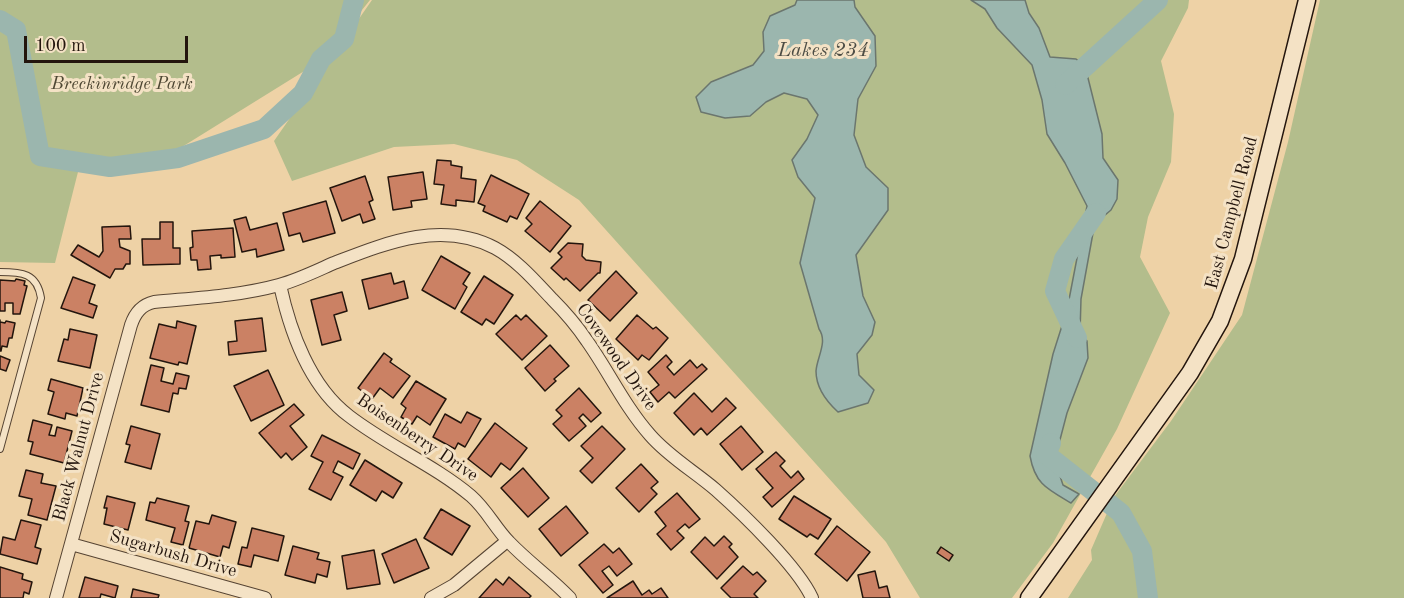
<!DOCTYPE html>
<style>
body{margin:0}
#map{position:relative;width:1404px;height:598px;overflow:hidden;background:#eed2a6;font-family:"Old Standard TT",serif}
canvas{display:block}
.scale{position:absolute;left:24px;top:36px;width:164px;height:27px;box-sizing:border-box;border:3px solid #23150d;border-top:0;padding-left:8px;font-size:18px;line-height:21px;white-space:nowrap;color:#23150d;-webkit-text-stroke:4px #f4e2c5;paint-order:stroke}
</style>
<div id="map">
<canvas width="1404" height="598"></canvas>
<div class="scale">100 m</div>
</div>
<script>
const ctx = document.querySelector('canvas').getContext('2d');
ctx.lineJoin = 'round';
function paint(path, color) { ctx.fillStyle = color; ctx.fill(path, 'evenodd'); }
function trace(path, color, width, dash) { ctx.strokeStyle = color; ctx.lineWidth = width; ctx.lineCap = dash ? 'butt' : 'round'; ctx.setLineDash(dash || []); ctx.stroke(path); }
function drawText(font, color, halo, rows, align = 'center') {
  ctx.font = font + ' "Old Standard TT",serif'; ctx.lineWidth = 6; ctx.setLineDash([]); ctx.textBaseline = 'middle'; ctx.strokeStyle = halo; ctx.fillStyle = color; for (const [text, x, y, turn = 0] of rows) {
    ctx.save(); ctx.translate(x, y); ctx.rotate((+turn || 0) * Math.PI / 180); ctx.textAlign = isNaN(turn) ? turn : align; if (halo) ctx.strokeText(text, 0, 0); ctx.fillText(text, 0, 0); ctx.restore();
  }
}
paint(new Path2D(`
 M0,0h370l-48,60 -182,113 -60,-9 -25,99 -55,-1z
 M372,0h817l-1,8 -27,53 13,53 -3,48 -23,55 -8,40 30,56 -53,116 -64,114 -41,55h-92l-34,-56 -307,-342 -62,-40 -63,-16 -60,3 -102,34 -18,-40z
 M1320,0h84v598h-336l24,-38 -1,-10 23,-53 57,-76 71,-106 46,-173z`), '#b3bd8c');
const water = new Path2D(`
 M797,0h57l1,7 20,29 1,30 -18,33 -4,36 12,32 22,21v22l-32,45 7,41 12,26 -3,13 -15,19 2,21 15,15 -6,13 -30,9c-11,-10 -22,-25 -22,-41 1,-14 12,-29 3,-42l-19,-66 15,-65 -17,-21 -6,-17 15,-21 11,-24 -11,-16 -23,-6 -18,9 -16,14 -25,2 -24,-6 -5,-15 15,-15 42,-17 11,-14 -1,-19 7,-16 25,-11z
 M971,0h54l4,13 10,15 11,29 26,2 9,7 17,68 1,24 15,22 -1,19 -6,11 -13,11 -5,12 -12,66 -1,34 7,8 1,17 -21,55 -11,42 2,15 5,15 16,9 -8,9c-24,-14 -36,-19 -41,-47l23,-102 14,-44 20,-104 -22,-43 -18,-29 -5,-34 -10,-35 -35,-37 -12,-19z`);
paint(water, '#9bb6ae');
trace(water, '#6b766e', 1.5);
trace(new Path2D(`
 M0,20l16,10 24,126 70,11 68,-9 86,-29 39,-36 18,-34 23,-20 10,-39
 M1065,85l93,-85
 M1077,338l-22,-47 9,-32 32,-46
 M1051,443l-5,11 75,59 21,38 6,47`), '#9bb6ae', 20);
const building = new Path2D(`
 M437,160l14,1v4l11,2 -1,11 15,2 -2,22 -18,-2v6l-15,-2 3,-19 -10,-1z
 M423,172l4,27 -16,2 1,6 -19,3 -5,-33z
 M491,175l38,19 -12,25 -7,-3 -3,6 -24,-11 2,-5 -7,-3z
 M365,176l8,24 -4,2 6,17 -12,4 -3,-9 -18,7 -12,-33z
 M326,201l9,32 -32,9 -3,-9 -11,3 -6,-23z
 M540,201l31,25 -21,26 -25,-21 7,-7 -6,-6z
 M246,217l4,13 27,-7 7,27 -27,7 -1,-8 -14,3 -8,-32z
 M160,222h13v26h7v16l-37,1 -1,-26h18z
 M130,226l1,13h-12l1,8 10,4v13h-4l-3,5h-8l-5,9 -39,-23 7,-10 21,12 4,-6 -1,-24z
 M233,228l2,29 -14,1v-3l-11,1 1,13 -13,1 -1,-10h-6l-1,-12 3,-1 -1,-16z
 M568,243l15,1 -1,12 4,4 15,2 -1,11h-2l-18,18 -14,-13 -2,2 -13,-12 11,-11 -4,-4z
 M441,256l29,17 -7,11 4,3 -12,22 -33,-19z
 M616,271l21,22 -27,28 -22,-21z
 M391,273l3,11 10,-3 4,17 -39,11 -7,-29z
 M484,276l29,19 -19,29 -8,-5 -4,6 -21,-13z
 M73,277l22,8 -6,18 8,3 -4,12 -32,-10z
 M16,279l9,2 -1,4 3,1 -7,28h-7v-11h-8v8h-5v-31l15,1z
 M342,292l5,19 -13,4 7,25 -19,5 -11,-45z
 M516,315l5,5 5,-5 21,21 -25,24 -26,-26z
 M637,315l16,14 3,-2 12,11 -19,22 -7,-5 -4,5 -22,-21z
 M262,318l4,33 -37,4 -1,-13 9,-1 -2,-20z
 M0,320v2l5,1 1,-2 9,2 -3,15h-3l-2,9 -5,-1 -1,5h-1z
 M177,321l19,5 -9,38 -8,-2 -1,3 -28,-7 9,-34 17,4z
 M70,329l27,6 -7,33 -32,-7 6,-22 4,1z
 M550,345l19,21 -15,13 2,2 -11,10 -20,-23z
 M384,353l8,6 -2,3 20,14 -17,22 -13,-10 -8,11 -14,-11z
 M666,355l6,7 -5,5 7,8 16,-15 7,8 5,-4 5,5 -32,29 -6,-6 -11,10 -8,-10 9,-7 -11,-13z
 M0,356l10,4 -4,11 -6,-2z
 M151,365l13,3 -3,13 12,3 3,-11 13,3 -3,13 -7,-1 -1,6 -5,-1 -4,19 -28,-7z
 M268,370l16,35 -33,16 -17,-35z
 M51,379l32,9 -6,28 -11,-3 -1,6 -17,-5 6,-22 -6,-2z
 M416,381l30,18 -16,26 -13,-9 -5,8 -11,-7 5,-9 -5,-4z
 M579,388l22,25 -10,9 -8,-8 -4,4 7,8 -17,15 -16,-17 9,-8 -6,-6z
 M694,393l18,19 14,-14 10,10 -29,27 -6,-7 -7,7 -20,-22z
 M294,404l10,11 -14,11 17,21 -15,13 -6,-7 -5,5 -22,-25z
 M467,412l14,7 -16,28 -7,-4 -3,6 -22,-12 12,-23 16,9z
 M33,420l19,5 -3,10 6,1 2,-9 15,4 -8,32 -34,-9 3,-12 -5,-1z
 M495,423l32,25 -17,22 -9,-7 -10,14 -23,-18z
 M131,426l29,8 -9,35 -26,-7 5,-17 -4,-1z
 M602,426l23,23 -33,34 -12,-12 13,-13 -12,-12z
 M741,426l22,26 -21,18 -22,-26z
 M322,435l38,19 -7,15 -15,-8 -5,11 10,5 -12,23 -22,-11 14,-27 -12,-6z
 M776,452l9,9 -5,5 11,12 7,-7 6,8 -32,28 -9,-10 10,-9 -17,-19z
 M365,460l37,23 -9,15 -11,-7 -6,10 -26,-16z
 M641,464l17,18 -7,6 6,6 -18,18 -23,-24z
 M523,468l26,30 -21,19 -27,-29z
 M26,470l17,4 -2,9 15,3 -9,34 -19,-5 4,-16 -13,-3z
 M677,493l23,26 -11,9 -4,-4 -8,7 7,7 -13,12 -14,-16 9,-8 -11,-14z
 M107,496l28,7 -7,27 -24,-6 3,-16h-3z
 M794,496l37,23 -13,20 -8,-5 -3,3 -28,-18z
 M157,498l32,8 -4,15 4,1 -6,23 -12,-3 4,-14 -29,-8 4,-18 5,1z
 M566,506l22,27 -27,23 -22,-27z
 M441,509l29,17 -18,29 -28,-17z
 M212,515l24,7 -7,26 -6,-2 -3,11 -31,-9 7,-27 13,3z
 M21,520l20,5 -6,22 6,2 -4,15 -37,-10 3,-17 12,3z
 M837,526l33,26 -23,29 -32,-27z
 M252,528l32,8 -6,25 -24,-6 -3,12 -13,-3 4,-17 5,1z
 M724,536l8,8 -3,3 9,10 -21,22 -26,-27 14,-15 9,9z
 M416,539l13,29 -35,15 -12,-29z
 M604,544l9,9 6,-5 13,16 -15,12 -8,-10 -7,5 11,14 -10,8 -24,-28z
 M293,546l26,7 -2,6 13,3 -3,15 -10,-3 -2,9 -30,-8z
 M941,547l12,8 -4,6 -12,-8z
 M374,550l6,34 -33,5 -5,-33z
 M743,566l10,9 4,-3 9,9 -12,13 4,4h-27l-10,-10z
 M0,567l23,7 -1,5 10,3 -3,12 -5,-2 -1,6h-23z
 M875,571l4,17 8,-2 3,12h-27l-5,-23z
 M85,577l33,9 -3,12 -14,-4 -1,4h-21z
 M509,577l22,19 -2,2h-50l17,-19 7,6z
 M633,581l9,14 7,-5 3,4 9,-6 7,10h-61z
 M133,589l26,6 -1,3h-27z`);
paint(building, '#cb8164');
trace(building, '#23150d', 1.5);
const service = new Path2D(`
 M0,272c22,0 37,1 41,26l-41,151`);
const minor = new Path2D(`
 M280,285c10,46 30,102 69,131 39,30 85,49 122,80 16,14 24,32 38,46 19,20 42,36 61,56
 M71,544l194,54
 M56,598l75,-273c4,-12 10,-20 23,-23 41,-4 85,-6 125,-17 19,-5 37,-14 55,-22 52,-20 107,-43 161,-15 22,12 40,33 57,51 13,13 25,27 35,42 22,31 38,66 63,94 19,22 44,36 66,55 27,24 82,77 96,108
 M431,598l23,-13 53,-44`);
const secondary = new Path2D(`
 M1029,598l161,-225 30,-52 23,-62 64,-259`);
trace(service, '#564433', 8);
trace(minor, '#564433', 14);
trace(secondary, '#23150d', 19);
trace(service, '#f4e2c5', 6);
trace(minor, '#f4e2c5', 12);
trace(secondary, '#f4e2c5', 16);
drawText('italic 18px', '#4e4733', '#f4e2c5', [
 ["Breckinridge Park",122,84]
]);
drawText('18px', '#23150d', '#f4e2c5', [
 ["East Campbell Road",1232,213,-75],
 ["Covewood Drive",616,357,55],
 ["Boisenberry Drive",417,438,34],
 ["Black Walnut Drive",79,447,-75],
 ["Sugarbush Drive",173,554,16]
]);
drawText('italic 20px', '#4d4d45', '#f4e2c5', [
 ["Lakes 234",823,51]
]);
</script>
